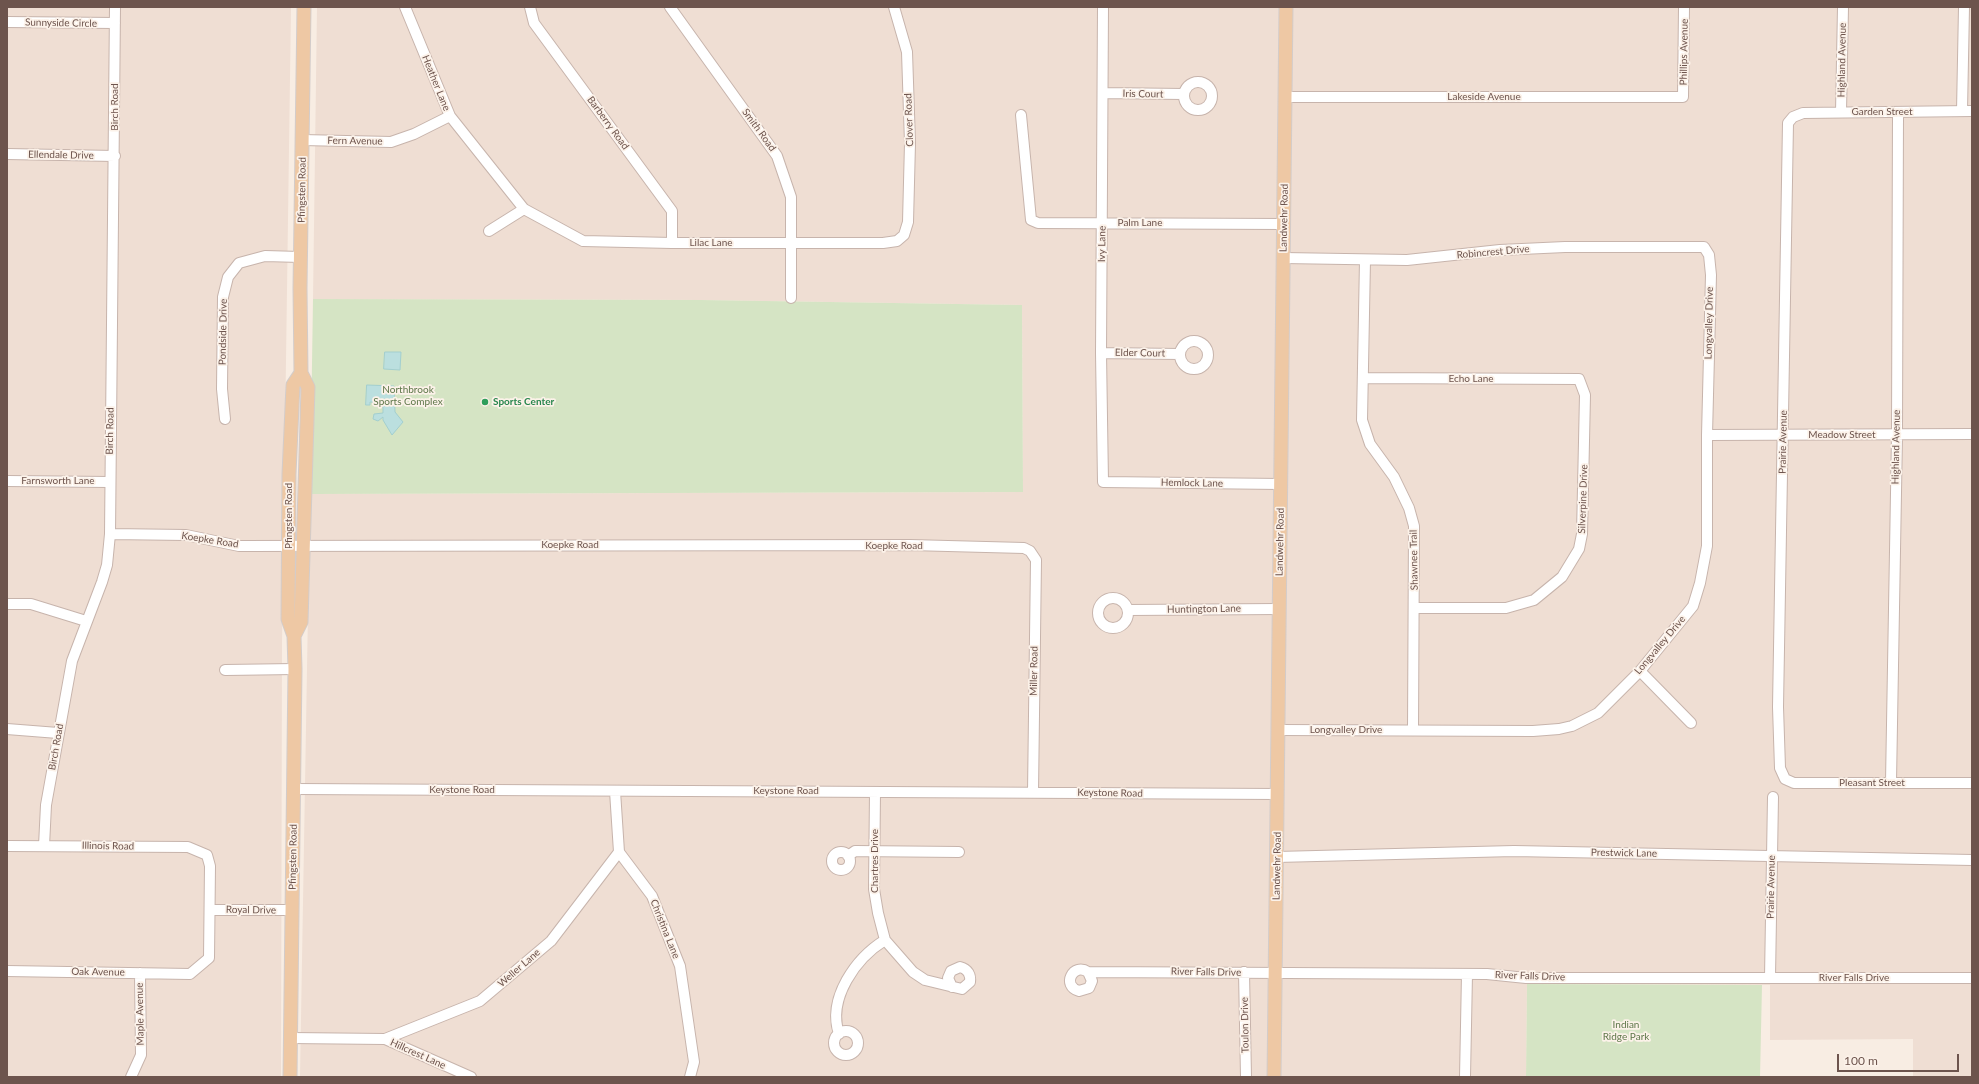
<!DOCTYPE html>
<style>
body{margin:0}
#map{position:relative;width:1979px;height:1084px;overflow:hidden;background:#f8ede3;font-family:Lato,sans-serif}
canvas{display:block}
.frame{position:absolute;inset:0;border:8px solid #6d544d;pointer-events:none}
.scale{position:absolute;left:1837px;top:1054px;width:122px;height:18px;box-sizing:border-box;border:2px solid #6d544d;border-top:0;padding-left:5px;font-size:12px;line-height:14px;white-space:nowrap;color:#6d544d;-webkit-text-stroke:3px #fcf2e9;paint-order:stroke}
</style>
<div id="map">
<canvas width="1979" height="1084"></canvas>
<div class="frame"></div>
<div class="scale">100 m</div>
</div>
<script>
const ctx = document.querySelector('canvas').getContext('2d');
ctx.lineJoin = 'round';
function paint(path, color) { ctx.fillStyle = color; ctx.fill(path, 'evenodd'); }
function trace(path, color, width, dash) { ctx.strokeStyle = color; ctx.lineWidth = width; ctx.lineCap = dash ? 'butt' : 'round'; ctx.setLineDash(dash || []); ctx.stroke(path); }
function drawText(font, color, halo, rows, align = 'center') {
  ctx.font = font + ' Lato,sans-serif'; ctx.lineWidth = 3.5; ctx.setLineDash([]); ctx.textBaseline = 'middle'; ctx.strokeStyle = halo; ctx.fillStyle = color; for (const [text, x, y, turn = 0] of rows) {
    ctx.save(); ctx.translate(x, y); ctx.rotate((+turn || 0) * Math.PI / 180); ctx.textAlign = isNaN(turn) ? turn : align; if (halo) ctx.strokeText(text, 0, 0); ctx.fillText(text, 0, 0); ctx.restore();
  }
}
paint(new Path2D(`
 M7,7h284l-9,636 -1,434h-274z
 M317,7h1655v1070h-59v-38l-143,1v-55l-243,-1 -1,93h-1226l10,-583 713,-2 -1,-187 -321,-5 -388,-1z`), '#efded3');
paint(new Path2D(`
 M313,299l388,1 321,5 1,187 -713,2z
 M1527,984l235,1 -2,92h-234z`), '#d5e4c4');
const water = new Path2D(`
 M385,352h16l-1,18 -16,-1z
 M367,385l27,1 1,26 8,10 -11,13 -9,-15v-3l-5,4 -5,-2 1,-5 9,-1v-10l-13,-1v3h-4z`);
paint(water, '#bbdfdf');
trace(water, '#a3cfcf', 1);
const minor = new Path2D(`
 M405,7l45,109 74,93 59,32 89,2h211l14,-2 7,-6 4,-13 2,-79 -3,-91 -13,-45
 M530,7l4,16 138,188v32
 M670,7l107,149 14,41v101
 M1103,7l-2,346 2,129 178,2
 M7,22l108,1
 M1184 96a14 14 0 1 1 28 0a14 14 0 1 1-28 0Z
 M1104,93l79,1
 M1285,97h398l1,-90
 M1962,111l2,-104
 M1972,111l-169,2 -10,4 -5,6 -10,584 2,61 5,11 9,4h178
 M1841,112l2,-105
 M1021,115l10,105 7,3 246,1
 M302,140l89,2 23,-8 36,-18
 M7,154l108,2
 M489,231l35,-22
 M1365,260l-3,160 8,24 24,33 15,31 5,18 -1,204
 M1180 355a14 14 0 1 1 28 0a14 14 0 1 1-28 0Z
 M1101,353l79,1
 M1363,378l216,1 6,16 -3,139 -3,15 -17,28 -28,23 -28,8h-91
 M225,419l-3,-30 1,-92 5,-20 11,-14 26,-7 35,1
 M1707,435l265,-1
 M7,481l102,1
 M110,534l76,1 53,11 671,-1 114,3 6,3 6,9 -3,232
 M1098 613a15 15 0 1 1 30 0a15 15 0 1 1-30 0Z
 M7,604h24l55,17
 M1128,610l151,-1
 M225,670l70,-1
 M1640,671l51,52
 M7,729l51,4
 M1279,730l254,1 26,-2 13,-3 26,-13 42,-42 53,-65 7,-23 7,-37v-111l4,-160 -2,-20 -5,-8h-139l-65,3 -93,10 -124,-2
 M1891,782l6,-347 1,-322
 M294,789l984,5
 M615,791l4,61 33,44 28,70 14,96 -4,15
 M875,792l-1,97 4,24 7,27 28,32 12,8 37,9 8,-7c1,-7 -2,-13 -10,-15l-9,4 -3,7 4,9
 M7,846l181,1 19,8 3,11 -1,92 -19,16 -183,-3
 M44,846l2,-41 26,-144 30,-79 5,-17 3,-31 5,-527
 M832 861a9 9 0 1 1 18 0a9 9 0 1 1-18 0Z
 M848,856l7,-5 104,1
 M1277,857l237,-6 458,9
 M210,910h82
 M1088,972l4,9 -3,7 -10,3c-18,-5 -6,-29 9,-19l399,2 39,4h446
 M1244,972l2,105
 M1770,977l3,-180
 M834 1043a12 12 0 1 1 24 0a12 12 0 1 1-24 0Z
 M839,1034c-12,-36 17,-76 46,-94
 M290,1038l95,1 86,38
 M385,1039l95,-38 71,-60 68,-89
 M131,1077l10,-22 -1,-82
 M1465,1077l2,-103`);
const major = new Path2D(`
 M294,636l7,-14 7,-235 -7,-14 -1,-85 4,-281
 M290,1077l5,-408 -1,-33 -6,-17 1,-145 4,-89 8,-12
 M1274,1077l12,-1070`);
trace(minor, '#c7b4ac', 12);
trace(major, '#d3ccca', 15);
trace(minor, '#fff', 10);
trace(major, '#eec8a4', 13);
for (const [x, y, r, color] of [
 [485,402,4,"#2e9e5b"]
]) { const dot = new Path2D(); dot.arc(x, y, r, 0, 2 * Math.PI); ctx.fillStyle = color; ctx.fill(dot); trace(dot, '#fcf2e9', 1.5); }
drawText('10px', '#6d544d', '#fcf2e9', [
 ["Sunnyside Circle",61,23,1],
 ["Phillips Avenue",1684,52,-89],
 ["Highland Avenue",1842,60,-89],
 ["Heather Lane",436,83,68],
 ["Iris Court",1143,94,1],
 ["Lakeside Avenue",1484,97],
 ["Birch Road",115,107,-90],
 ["Garden Street",1882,112],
 ["Clover Road",909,120,-92],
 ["Barberry Road",608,123,54],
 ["Smith Road",759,130,54],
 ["Fern Avenue",355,141,1],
 ["Ellendale Drive",61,155,1],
 ["Pfingsten Road",302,190,-89],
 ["Landwehr Road",1284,218,-89],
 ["Palm Lane",1140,223],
 ["Lilac Lane",711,243],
 ["Ivy Lane",1102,244,-89],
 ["Robincrest Drive",1493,252,-5],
 ["Longvalley Drive",1709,323,-89],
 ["Pondside Drive",223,332,-89],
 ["Elder Court",1140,353,1],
 ["Echo Lane",1471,379],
 ["Birch Road",110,431,-89],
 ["Meadow Street",1842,435],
 ["Prairie Avenue",1783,442,-89],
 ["Highland Avenue",1896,447,-89],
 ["Farnsworth Lane",58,481],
 ["Hemlock Lane",1192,483,1],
 ["Silverpine Drive",1583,499,-88],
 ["Pfingsten Road",289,516,-90],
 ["Koepke Road",210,540,9],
 ["Landwehr Road",1280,542,-89],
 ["Koepke Road",570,545],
 ["Koepke Road",894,546],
 ["Shawnee Trail",1414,560,-91],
 ["Huntington Lane",1204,609,-1],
 ["Longvalley Drive",1660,645,-50],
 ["Miller Road",1034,671,-89],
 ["Longvalley Drive",1346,730],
 ["Birch Road",56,747,-80],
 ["Pleasant Street",1872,783],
 ["Keystone Road",462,790],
 ["Keystone Road",786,791],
 ["Keystone Road",1110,793,1],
 ["Illinois Road",108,846,1],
 ["Prestwick Lane",1624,853,1],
 ["Pfingsten Road",293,857,-89],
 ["Chartres Drive",875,861,-90],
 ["Landwehr Road",1277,866,-89],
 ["Prairie Avenue",1771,887,-89],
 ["Royal Drive",251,910,1],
 ["Christina Lane",665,929,68],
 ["Weller Lane",519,968,-41],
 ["Oak Avenue",98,972,1],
 ["River Falls Drive",1206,972,1],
 ["River Falls Drive",1530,976,2],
 ["River Falls Drive",1854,978],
 ["Maple Avenue",140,1014,-91],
 ["Toulon Drive",1245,1025,-91],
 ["Hillcrest Lane",418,1054,24]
]);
drawText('10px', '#5e774a', '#fcf2e9', [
 ["Northbrook",408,390],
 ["Sports Complex",408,402],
 ["Indian",1626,1025],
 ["Ridge Park",1626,1037]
]);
drawText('bold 10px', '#27864d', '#fcf2e9', [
 ["Sports Center",493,402]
], 'left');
</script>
